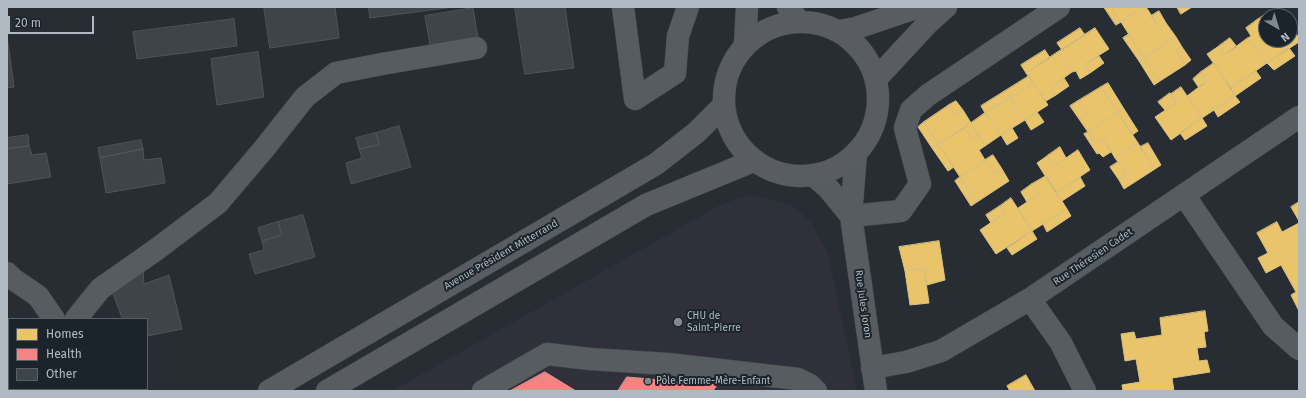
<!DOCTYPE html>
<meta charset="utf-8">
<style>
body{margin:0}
#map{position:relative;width:1306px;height:398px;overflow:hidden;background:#272d32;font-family:"Fira Sans",sans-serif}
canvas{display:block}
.frame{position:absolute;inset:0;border:8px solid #b1bac3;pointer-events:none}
.legend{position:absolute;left:8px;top:318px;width:140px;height:72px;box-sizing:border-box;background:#1c242b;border:1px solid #586068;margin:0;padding:5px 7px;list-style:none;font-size:12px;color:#b1bac3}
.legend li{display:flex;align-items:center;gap:8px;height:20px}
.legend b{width:20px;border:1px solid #586068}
.north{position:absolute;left:1258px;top:8px;width:40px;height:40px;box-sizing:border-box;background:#1c242b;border:1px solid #586068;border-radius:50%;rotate:142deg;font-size:11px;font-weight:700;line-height:16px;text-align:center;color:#b1bac3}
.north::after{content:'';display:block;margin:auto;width:14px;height:18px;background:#818990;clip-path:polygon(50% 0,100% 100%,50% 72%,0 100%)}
.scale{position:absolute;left:8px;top:16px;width:86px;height:18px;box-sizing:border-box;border:2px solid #b1bac3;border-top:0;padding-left:5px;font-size:12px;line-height:14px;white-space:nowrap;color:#b1bac3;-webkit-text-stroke:3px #1c242b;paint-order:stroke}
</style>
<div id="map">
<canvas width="1306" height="398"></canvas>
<div class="frame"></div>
<ul class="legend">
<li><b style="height:11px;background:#e9c46a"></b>Homes</li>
<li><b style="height:11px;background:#f28482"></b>Health</li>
<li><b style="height:11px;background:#3f4448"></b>Other</li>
</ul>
<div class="north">N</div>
<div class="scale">20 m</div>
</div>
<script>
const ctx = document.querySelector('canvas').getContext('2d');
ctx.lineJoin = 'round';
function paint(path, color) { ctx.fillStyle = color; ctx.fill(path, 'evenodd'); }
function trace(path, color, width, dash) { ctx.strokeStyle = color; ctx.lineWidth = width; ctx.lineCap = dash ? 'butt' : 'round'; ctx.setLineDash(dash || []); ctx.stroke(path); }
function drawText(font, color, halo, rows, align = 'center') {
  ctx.font = font + ' "Fira Sans",sans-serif'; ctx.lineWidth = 4; ctx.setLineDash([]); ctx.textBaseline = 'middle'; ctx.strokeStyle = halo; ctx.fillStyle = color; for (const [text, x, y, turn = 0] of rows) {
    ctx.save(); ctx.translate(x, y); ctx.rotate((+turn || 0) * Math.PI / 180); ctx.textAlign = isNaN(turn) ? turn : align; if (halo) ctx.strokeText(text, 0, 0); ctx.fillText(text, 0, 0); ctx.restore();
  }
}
paint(new Path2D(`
 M748,195l23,4 22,7 17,15 18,32 29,138h-465l330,-187z`), '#30303b');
const homes = new Path2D(`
 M1104,7h7l10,15 -5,3z
 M1111,7h32l-22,15z
 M1143,7h3l13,20 7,-4 10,14 -32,21 -23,-36z
 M1177,7h15l-11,7z
 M1159,11l7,12 -7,4 -8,-11z
 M1266,14l1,2h-1v10l-4,3 -5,-9z
 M1257,20l5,9 4,-3v14h24v-16l9,14v4l-32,21 -19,-25 3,-2 -5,-8z
 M1080,28l5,7 -23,15 -5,-7z
 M1095,28l14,21 -24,15 5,9 -10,6 -4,-8 -4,1 -14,-20z
 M1129,34l15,24 -5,3 -16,-23z
 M1176,37l6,10 -6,4 9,14 -25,16 -16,-23z
 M1230,38l7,9 -13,8 -5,-9z
 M1248,38l19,25 -36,25 -24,-34 12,-8 5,9z
 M1182,47l9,13 -6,5 -9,-14z
 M1289,48l6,8 -21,14 -7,-7z
 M1045,50l5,8 -24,15 -5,-8z
 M1058,52l14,20 -21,15 5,8 -10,6 -20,-28z
 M1099,56l5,7 -14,10 -5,-9z
 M1144,58l16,23 -6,4 -15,-24z
 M1214,63l21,33 -33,22 -15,-22 20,-15 -6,-9z
 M1256,71l5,7 -26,18 -4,-8z
 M1201,72l6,9 -8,7 -6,-9z
 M1029,76l5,8 -24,14 -5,-7z
 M1064,78l5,8 -13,9 -5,-8z
 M1108,83l16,26 -6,4 -17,-26z
 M1034,84l14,21 -23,15 -15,-22z
 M1101,87l17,26 -30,19 -9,-13 8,-5 -9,-13z
 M1181,87l21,31 -31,22 -16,-23 21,-14 -5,-9z
 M1005,91l5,7 -25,15 -4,-7z
 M1170,93l6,10 -11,7 -7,-8z
 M1235,96l5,6 -22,15 -4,-7z
 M1010,98l15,22 -24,15 -16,-22z
 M956,101l7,9 -8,5 -6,-10z
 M1078,101l9,13 -8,5 -9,-13z
 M949,105l6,10 8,-5 8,13 -33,21 -14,-22z
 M1124,109l14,22 -6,4 -14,-22z
 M1037,112l7,10 -13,8 -6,-10z
 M985,113l16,22 -16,11 -14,-23z
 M1118,113l20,30 -23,15 -12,-20 -8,5 -7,-11z
 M1202,118l5,8 -22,14 -5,-7z
 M924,122l14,22 -6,4 -14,-21z
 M971,123l7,12 -7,4 -7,-11z
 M964,128l7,11 7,-4 7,11 -6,4 6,10 -25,17 -22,-33z
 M1012,128l6,10 -11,7 -6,-10z
 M1088,132l7,11 8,-5 8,14 -8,5 -4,-4 -2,1 -13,-20z
 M1138,143l17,26 -31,20 -5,-9 8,-6 -12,-16z
 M1148,143l13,22 -6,4 -15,-22z
 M938,144l16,23 -6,4 -16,-23z
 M1060,147l6,11 -12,8 -7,-10z
 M1078,150l12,20 -34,23 -19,-30 10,-7 7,10z
 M993,155l9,14 -8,5 -9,-14z
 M985,160l9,14 8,-5 7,12 -32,21 -17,-25z
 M1118,162l9,12 -8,6 -9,-13z
 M1046,176l21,33 -35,22 -14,-23 21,-14 -7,-10z
 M960,177l17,25 -6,4 -16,-25z
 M1080,177l5,9 -23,15 -6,-8z
 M1032,184l7,10 -12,8 -6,-10z
 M1011,198l21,33 -36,23 -16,-24 25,-17 -5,-7z
 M1299,202v19l-8,-14z
 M1000,206l5,7 -14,10 -5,-8z
 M1067,209l4,7 -24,16 -4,-8z
 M1277,222l5,10 17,-9v88l-8,-16 5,-3 -15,-27 -15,8 -8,-15 10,-5 -11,-20z
 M1032,231l5,8 -25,16 -5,-7z
 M939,241l6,39 -18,5 -3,-16 -19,2 -6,-24z
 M924,269l5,34 -19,2 -5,-34z
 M1205,311l3,20 -4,1 2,15 -9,1 2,13 8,-1 3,12 -38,6 2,13h-51l-1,-6 18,-3 -4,-23 -11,2 -4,-27 13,-2 2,7 26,-4 -2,-17z
 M1026,375l9,16h-25l-3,-5z`);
paint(homes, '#e9c46a');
trace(homes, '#d8c185', 1);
const health = new Path2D(`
 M545,372l31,19h-66z
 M627,377l90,8 -4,6h-95z`);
paint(health, '#f28482');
trace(health, '#de9496', 1);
const building = new Path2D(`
 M264,7h71l4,31 -69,10z
 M369,7h85l-84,11z
 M515,7h50l9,61 -49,6z
 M473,8l5,30 -48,7 -5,-29z
 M234,19l3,27 -100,13 -4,-27z
 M7,35l7,52 -7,1z
 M258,52l6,45 -47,8 -6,-46z
 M399,126l12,41 -60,17 -5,-21 16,-5 -3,-9 21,-4 -4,-12z
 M376,133l3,11 -20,5 -3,-11z
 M28,135l1,11 -22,3v-11z
 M141,140l2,9 -43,9 -2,-10z
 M29,146l3,9 14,-2 5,24 -44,7v-35z
 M143,149l1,11 17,-2 4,25 -59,10 -6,-35z
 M303,215l12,42 -60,17 -6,-20 15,-4 -2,-9 20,-6 -4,-13z
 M278,222l4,13 -20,6 -4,-13z
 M143,268l1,16 25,-9 13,54 -35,7v-17h-27l2,-1 -11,-30z
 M7,339l2,9v15l-2,1z`);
paint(building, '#3f4448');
trace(building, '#4f5459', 1);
const minor = new Path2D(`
 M623,7l12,92 40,-26 3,-37 10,-29
 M788,7l11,14
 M745,44l2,-37
 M856,153l-5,63 25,175
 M813,175l15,13 23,28
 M1184,195l89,131 26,23
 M851,216l50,-5 19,-27 -15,-56 6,-18 17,-15 131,-88
 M7,273l6,6 25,17 16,23
 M1030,299l31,44 24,48
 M76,319l24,-30 57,-40 61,-46 45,-53 42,-53 31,-24 46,-9 94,-16
 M872,368l34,-6 35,-11 89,-52 269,-182
 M45,391l1,-2
 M483,391l64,-37 43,5 78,5 130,15 12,6 6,6`);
const major = new Path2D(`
 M724 99a77 77 0 1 1 154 0a77 77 0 1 1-154 0Z
 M840,31l16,-3 62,-21
 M876,79l52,-56 18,-16
 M269,391l387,-227 41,-32 26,-26
 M327,391l319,-186 107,-44`);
trace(minor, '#44494d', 23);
trace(major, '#454a4f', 23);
trace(minor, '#575c60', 22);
trace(major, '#595d62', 22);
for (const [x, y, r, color] of [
 [678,322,5,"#818990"],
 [648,381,4,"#818990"]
]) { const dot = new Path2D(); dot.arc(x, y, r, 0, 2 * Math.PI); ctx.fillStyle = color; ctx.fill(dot); trace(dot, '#1c242b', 1.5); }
drawText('10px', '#b1bac3', '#1c242b', [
 ["Avenue Président Mitterrand",501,255,-30],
 ["Rue Théresien Cadet",1093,257,-34],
 ["Rue Jules Joron",863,304,82]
]);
drawText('10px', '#b1bac3', '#1c242b', [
 ["CHU de",687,316],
 ["Saint-Pierre",687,328],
 ["Pôle Femme-Mère-Enfant",656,381]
], 'left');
</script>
